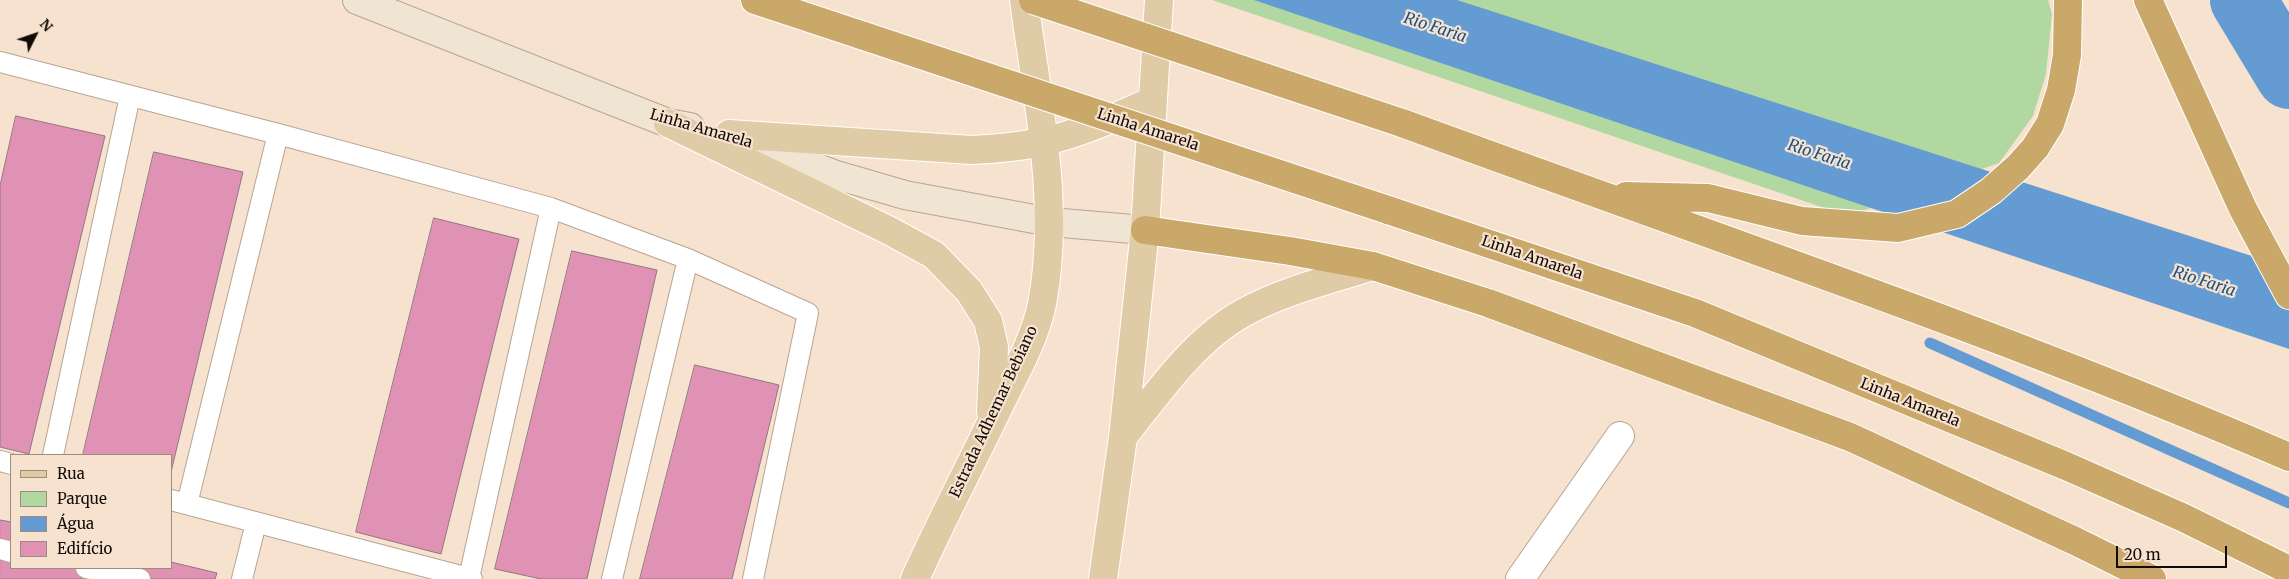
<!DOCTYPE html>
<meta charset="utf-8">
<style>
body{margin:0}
#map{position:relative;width:2289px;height:579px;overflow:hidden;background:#f7e2cf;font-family:Merriweather,serif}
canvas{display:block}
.legend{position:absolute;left:10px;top:454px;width:162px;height:115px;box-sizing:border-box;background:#f7e2cf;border:1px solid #9b8c7e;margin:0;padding:6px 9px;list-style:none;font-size:15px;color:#110a05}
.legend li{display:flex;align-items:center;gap:10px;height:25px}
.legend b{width:25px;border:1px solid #9b8c7e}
.north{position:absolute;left:10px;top:10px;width:50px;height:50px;-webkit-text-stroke:4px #f7e2cf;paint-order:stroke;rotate:49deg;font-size:14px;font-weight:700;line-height:20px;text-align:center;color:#110a05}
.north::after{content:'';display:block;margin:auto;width:18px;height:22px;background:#110a05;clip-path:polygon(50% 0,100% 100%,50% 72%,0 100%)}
.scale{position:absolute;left:2116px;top:546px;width:111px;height:22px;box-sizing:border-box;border:2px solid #110a05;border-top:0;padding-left:6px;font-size:15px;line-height:18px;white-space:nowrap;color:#110a05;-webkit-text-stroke:4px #f7e2cf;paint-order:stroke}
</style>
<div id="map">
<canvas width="2289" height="579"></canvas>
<ul class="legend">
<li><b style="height:6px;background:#dfcba5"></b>Rua</li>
<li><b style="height:14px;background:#b1d8a1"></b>Parque</li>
<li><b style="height:14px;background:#649bd3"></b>Água</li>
<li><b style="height:14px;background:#df92b4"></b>Edifício</li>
</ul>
<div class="north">N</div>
<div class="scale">20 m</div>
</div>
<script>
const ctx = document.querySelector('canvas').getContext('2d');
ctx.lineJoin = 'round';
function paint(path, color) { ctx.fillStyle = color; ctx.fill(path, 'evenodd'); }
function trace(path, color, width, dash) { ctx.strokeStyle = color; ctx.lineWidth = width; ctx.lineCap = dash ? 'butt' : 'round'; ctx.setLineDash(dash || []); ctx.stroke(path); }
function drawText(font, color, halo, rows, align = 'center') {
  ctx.font = font + ' Merriweather,serif'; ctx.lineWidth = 4.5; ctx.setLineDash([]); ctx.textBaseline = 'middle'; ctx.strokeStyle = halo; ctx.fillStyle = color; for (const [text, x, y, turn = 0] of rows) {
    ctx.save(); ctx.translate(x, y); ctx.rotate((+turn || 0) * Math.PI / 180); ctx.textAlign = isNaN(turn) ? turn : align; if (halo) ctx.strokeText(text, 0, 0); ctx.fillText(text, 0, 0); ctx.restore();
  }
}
paint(new Path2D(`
 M1212,0h836l4,14 -6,60 -13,42 -34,47 -151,53z`), '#b1d8a1');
paint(new Path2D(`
 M1254,0h203l832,268v81z`), '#649bd3');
trace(new Path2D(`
 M1930,343l359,160`), '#649bd3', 11);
trace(new Path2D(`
 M2243,0l46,76`), '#649bd3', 66);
const building = new Path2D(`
 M16,116l89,20 -76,318 -29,-7v-261z
 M154,152l89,20 -72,300v-17h-88z
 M434,218l85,21 -78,315 -85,-22z
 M572,251l85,19 -70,309h-46l-46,-10z
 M695,365l84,20 -47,194h-92z
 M0,520l11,2v46h160v-6l46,11 -2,6h-215z`);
paint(building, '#df92b4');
trace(building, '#907781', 1);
const service = new Path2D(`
 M0,62l278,72 273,74 137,51 120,54 -55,266
 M53,455l77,-359
 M0,461l11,3
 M171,500l301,79
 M187,504l91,-370
 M0,549l11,3
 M86,568l54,11
 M469,578l82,-370
 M242,579l14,-56
 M612,579l76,-320`);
const minor = new Path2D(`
 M1520,579l100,-143`);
const secondary = new Path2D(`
 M357,0l311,123 22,4
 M737,137l99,38 69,20 145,27 95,8`);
const primary = new Path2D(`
 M668,123l222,108 44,24 35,36 19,30 6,26 -3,64
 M729,134l243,16c23,-1 46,-3 69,-8 39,-8 76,-26 112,-41
 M1123,437c34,-43 71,-97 120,-124 40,-22 86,-33 130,-47
 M915,579c27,-60 58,-118 86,-177 15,-30 34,-64 41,-98 19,-100 -5,-204 -18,-304
 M1103,579l20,-142 22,-207 14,-230`);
const motorway = new Path2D(`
 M755,0l109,36
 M2148,0l95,209 46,86
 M1402,123c297,109 597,209 887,334
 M1626,196l82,2 94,23 96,7 59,-14 34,-23 27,-24 17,-19 15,-24 11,-34 6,-35 1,-55
 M1388,210l307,103 371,153 118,52 105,52
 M1145,230l145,21 83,15 115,37 362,134 225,104 77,38`);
trace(service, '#b8a492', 22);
trace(minor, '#b8a492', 30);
trace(secondary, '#b8a492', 30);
trace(primary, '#fff', 30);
trace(motorway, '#fff', 30);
trace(service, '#fff', 20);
trace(minor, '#fff', 28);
trace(secondary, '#efe5d2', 28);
trace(primary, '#dfcba5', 28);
trace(motorway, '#c9a869', 28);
const motorwayBridge = new Path2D(`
 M1033,0l369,123
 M864,36l524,174`);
trace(motorwayBridge, '#fff', 30, []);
trace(motorwayBridge, '#c9a869', 28);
drawText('15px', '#110a05', '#f7e2cf', [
 ["Linha Amarela",701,129,16],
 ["Linha Amarela",1148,130,18],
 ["Linha Amarela",1532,258,19],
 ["Linha Amarela",1910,403,22],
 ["Estrada Adhemar Bebiano",994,412,-65]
]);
drawText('italic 16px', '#175187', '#f7e2cf', [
 ["Rio Faria",1435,28,18],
 ["Rio Faria",1819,155,18],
 ["Rio Faria",2204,282,18]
]);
</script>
